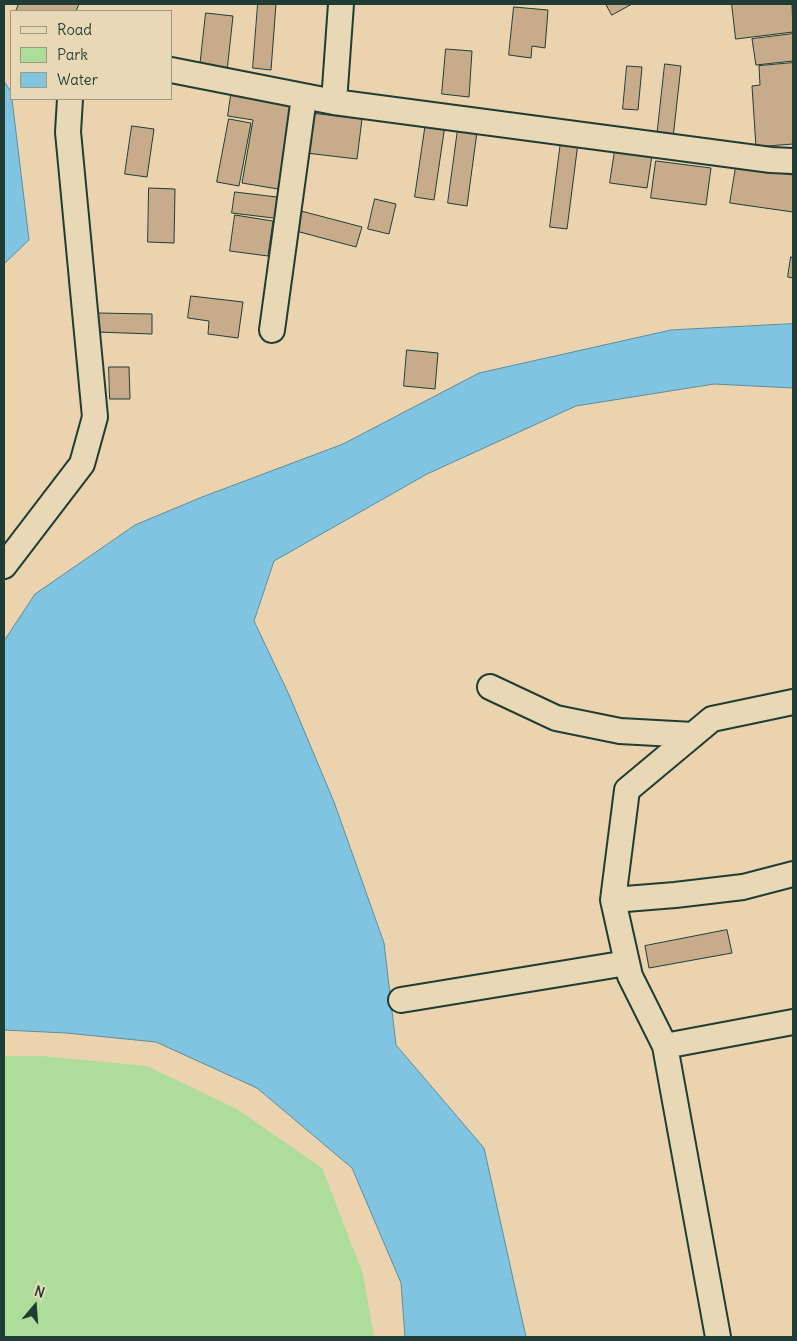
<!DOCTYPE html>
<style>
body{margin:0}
#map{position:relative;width:797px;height:1341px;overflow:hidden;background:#ebd3af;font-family:Delius,sans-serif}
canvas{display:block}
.frame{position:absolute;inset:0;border:5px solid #1f3d34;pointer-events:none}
.legend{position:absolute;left:10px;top:10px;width:162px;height:90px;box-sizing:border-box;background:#e9d8b5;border:1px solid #989a81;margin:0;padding:6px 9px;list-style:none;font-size:15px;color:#1f3d34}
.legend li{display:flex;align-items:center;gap:10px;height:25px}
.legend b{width:25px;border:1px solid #989a81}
.north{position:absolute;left:10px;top:1281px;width:50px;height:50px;-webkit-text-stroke:4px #e9d8b5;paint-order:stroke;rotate:18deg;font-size:14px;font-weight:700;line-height:20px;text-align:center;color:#1f3d34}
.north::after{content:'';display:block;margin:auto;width:18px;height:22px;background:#1f3d34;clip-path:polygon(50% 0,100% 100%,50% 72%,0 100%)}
</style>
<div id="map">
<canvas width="797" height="1341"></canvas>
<div class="frame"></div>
<ul class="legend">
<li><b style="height:6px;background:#e9d8b5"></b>Road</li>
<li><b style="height:14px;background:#addc9b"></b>Park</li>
<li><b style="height:14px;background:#81c4e2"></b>Water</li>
</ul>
<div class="north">N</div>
</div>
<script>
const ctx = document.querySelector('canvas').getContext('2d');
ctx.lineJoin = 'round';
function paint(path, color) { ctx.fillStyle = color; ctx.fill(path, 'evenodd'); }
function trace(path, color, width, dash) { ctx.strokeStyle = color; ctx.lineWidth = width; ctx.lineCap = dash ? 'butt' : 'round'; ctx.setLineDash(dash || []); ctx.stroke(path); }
paint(new Path2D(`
 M4,1056h37l106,10 90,43 85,59 41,106 11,63h-370z`), '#addc9b');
const water = new Path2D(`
 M4,81l7,11 1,7 17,141 -25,24z
 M793,324v64l-79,-4 -138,22 -149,68 -153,87 -20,60 36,76 44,105 50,141 12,102 88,103 42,189h-121l-4,-54 -49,-115 -95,-80 -101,-46 -90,-9 -62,-3v-389l31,-47 100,-69 67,-28 141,-53 136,-71 192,-43z`);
paint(water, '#81c4e2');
trace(water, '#5a8e9c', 1);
const building = new Path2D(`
 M19,4h60l-3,7h-60z
 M258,4h18l-5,66 -18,-2z
 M606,4h26l-20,11z
 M732,4h60l1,28 -57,7z
 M514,7l34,3 -3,38 -13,-2 -1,12 -22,-3z
 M206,13l27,3 -6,55 -27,-4z
 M793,34v27l-37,4 -4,-26z
 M446,49l26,2 -3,46 -27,-3z
 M793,63v81l-37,3 -4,-61 8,-1 -1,-19z
 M665,64l16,2 -8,72 -16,-1z
 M627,66l15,1 -4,43 -15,-1z
 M231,95l67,12 -14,83 -42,-7 11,-63 -25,-4z
 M311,113l51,6 -5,40 -51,-6z
 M229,119l22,4 -12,63 -22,-4z
 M426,122l19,3 -11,75 -19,-3z
 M132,126l22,3 -7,48 -22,-3z
 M458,129l19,3 -10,74 -19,-3z
 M561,141l17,2 -11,86 -17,-2z
 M616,144l37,5 -6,39 -37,-5z
 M656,161l55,7 -5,37 -55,-7z
 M736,167l57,8v37l-63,-9z
 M149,188l26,1 -1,54 -26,-1z
 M235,192l50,6 -3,21 -50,-6z
 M375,199l21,5 -7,30 -21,-5z
 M301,211l61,16 -6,20 -60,-16z
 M235,215l38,6 -5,35 -38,-5z
 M791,257l2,1v20l-5,-1z
 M191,296l52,6 -5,36 -30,-4 1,-13 -21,-3z
 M97,313l55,1v20l-55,-2z
 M407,350l31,3 -3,36 -31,-3z
 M109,367h20l1,32h-20z
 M727,930l5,23 -83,15 -4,-22z`);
paint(building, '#c7ab8a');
trace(building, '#1f3d34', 1);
const street = new Path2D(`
 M171,70l163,32 437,58 22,1
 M334,102l7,-98
 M272,330l32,-233
 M4,566l78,-102 13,-47 -27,-285 2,-33
 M490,687l66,31 64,13 73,4
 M613,900l62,-5 68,-8 50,-13
 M401,1000l226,-37
 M665,1046l128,-24
 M718,1337l-53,-291 -35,-70 -17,-76 14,-110 85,-71 81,-17`);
trace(street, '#1f3d34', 28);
trace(street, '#e9d8b5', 24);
</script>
